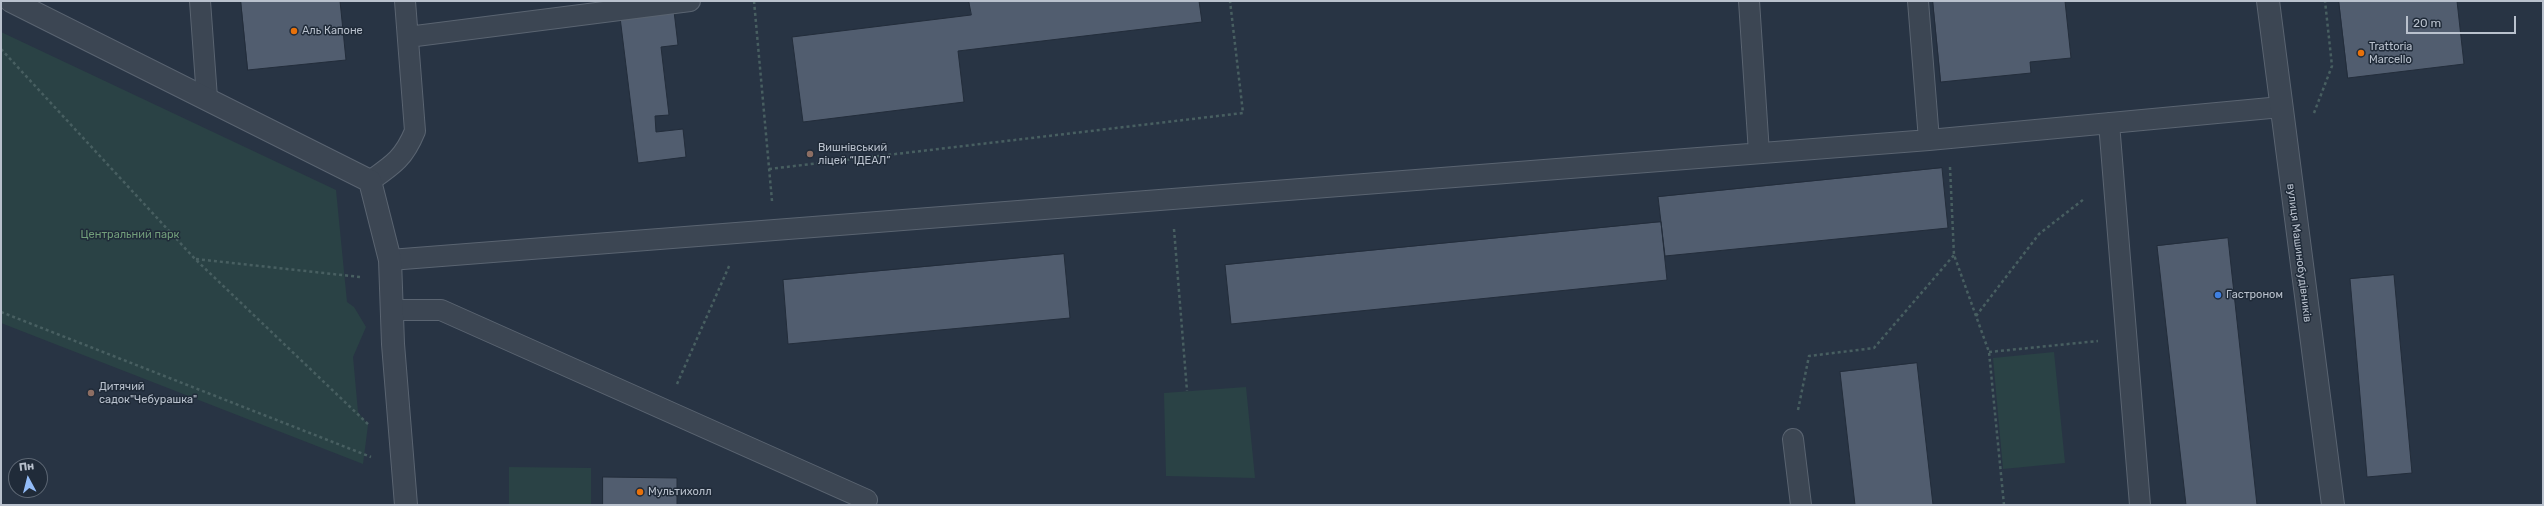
<!DOCTYPE html>
<meta charset="utf-8">
<style>
body{margin:0}
#map{position:relative;width:2544px;height:506px;overflow:hidden;background:#283444;font-family:Rubik,sans-serif}
canvas{display:block}
.frame{position:absolute;inset:0;border:2px solid #b9c1cd;pointer-events:none}
.north{position:absolute;left:8px;top:458px;width:40px;height:40px;box-sizing:border-box;background:#202b39;border:1px solid #5d6774;border-radius:50%;rotate:353deg;font-size:11px;font-weight:700;line-height:16px;text-align:center;color:#b9c1cd}
.north::after{content:'';display:block;margin:auto;width:14px;height:18px;background:#93bcf8;clip-path:polygon(50% 0,100% 100%,50% 72%,0 100%)}
.scale{position:absolute;left:2406px;top:16px;width:110px;height:18px;box-sizing:border-box;border:2px solid #b9c1cd;border-top:0;padding-left:5px;font-size:12px;line-height:14px;white-space:nowrap;color:#b9c1cd;-webkit-text-stroke:3px #202b39;paint-order:stroke}
</style>
<div id="map">
<canvas width="2544" height="506"></canvas>
<div class="frame"></div>
<div class="north">Пн</div>
<div class="scale">20 m</div>
</div>
<script>
const ctx = document.querySelector('canvas').getContext('2d');
ctx.lineJoin = 'round';
function paint(path, color) { ctx.fillStyle = color; ctx.fill(path, 'evenodd'); }
function trace(path, color, width, dash) { ctx.strokeStyle = color; ctx.lineWidth = width; ctx.lineCap = dash ? 'butt' : 'round'; ctx.setLineDash(dash || []); ctx.stroke(path); }
function drawText(font, color, halo, rows, align = 'center') {
  ctx.font = font + ' Rubik,sans-serif'; ctx.lineWidth = 3; ctx.setLineDash([]); ctx.textBaseline = 'middle'; ctx.strokeStyle = halo; ctx.fillStyle = color; for (const [text, x, y, turn = 0] of rows) {
    ctx.save(); ctx.translate(x, y); ctx.rotate((+turn || 0) * Math.PI / 180); ctx.textAlign = isNaN(turn) ? turn : align; if (halo) ctx.strokeText(text, 0, 0); ctx.fillText(text, 0, 0); ctx.restore();
  }
}
paint(new Path2D(`
 M1,32l335,158 11,112 7,5 12,20 -13,30 5,55 10,13 -5,39 -362,-141z
 M2054,352l11,111 -62,6 -10,-111z
 M1246,387l9,91 -89,-2 -2,-83z
 M509,467l82,1v37h-82z`), '#2a4245');
const building = new Path2D(`
 M241,1h99l6,59 -98,10z
 M969,1h230l3,21 -244,29 6,51 -161,20 -11,-85 179,-22z
 M1933,1h132l6,57 -41,4 1,11 -90,9z
 M2339,1h118l7,63 -116,14z
 M674,11l4,34 -17,2 8,68 -14,1 1,16 27,-3 3,28 -48,6 -18,-146z
 M1942,168l6,60 -283,28 -7,-59z
 M1661,222l6,58 -436,44 -6,-59z
 M2228,238l29,267h-71l-29,-259z
 M1064,254l6,64 -282,26 -5,-64z
 M2394,275l18,198 -45,4 -17,-198z
 M1917,363l16,142h-78l-15,-133z
 M603,477l74,1v27h-74z`);
paint(building, '#515d6f');
trace(building, '#232d3b', 1);
const lane = new Path2D(`
 M200,1l7,97
 M1749,1l10,152
 M1918,1l11,139
 M408,37l282,-36
 M2109,123l31,382
 M370,181c23,-16 34,-23 45,-50l-10,-130
 M390,260l1539,-120 352,-33
 M393,310h48l426,190
 M1793,439l8,66`);
const street = new Path2D(`
 M11,1l359,180 20,79 3,84 13,161
 M2268,1l65,504`);
trace(lane, '#5a6471', 22);
trace(street, '#5a6471', 24);
trace(new Path2D(`
 M754,1l18,200
 M1,49l194,210 174,166
 M2314,113l18,-47 -7,-65
 M1950,167l4,88 35,97 15,153
 M769,169l474,-56 -13,-112
 M1174,229l13,162
 M196,259l164,18
 M1,312l370,145
 M1976,316l63,-82 45,-35
 M1989,352l109,-11
 M677,384l53,-120
 M1798,410l11,-54 65,-8 80,-93`), '#485f61', 2.5, [3, 3]);
trace(lane, '#3c4653', 20);
trace(street, '#3c4653', 22);
for (const [x, y, r, color] of [
 [294,31,4,"#e8710a"],
 [2361,53,4,"#e8710a"],
 [810,154,4,"#8d6e63"],
 [2218,295,4,"#3f7fe0"],
 [91,393,4,"#8d6e63"],
 [640,492,4,"#e8710a"]
]) { const dot = new Path2D(); dot.arc(x, y, r, 0, 2 * Math.PI); ctx.fillStyle = color; ctx.fill(dot); trace(dot, '#202b39', 1.5); }
drawText('11px', '#b9c1cd', '#202b39', [
 ["Аль Капоне",302,31],
 ["Trattoria",2369,47],
 ["Marcello",2369,60],
 ["Вишнівський",818,148],
 ["ліцей “ІДЕАЛ”",818,161],
 ["Гастроном",2226,295],
 ["Дитячий",99,387],
 ["садок\"Чебурашка\"",99,400],
 ["Мультихолл",648,492]
], 'left');
drawText('11px', '#719d7a', '#202b39', [
 ["Центральний парк",130,235]
]);
drawText('11px', '#b9c1cd', '#202b39', [
 ["вулиця Машинобудівників",2299,253,83]
]);
</script>
